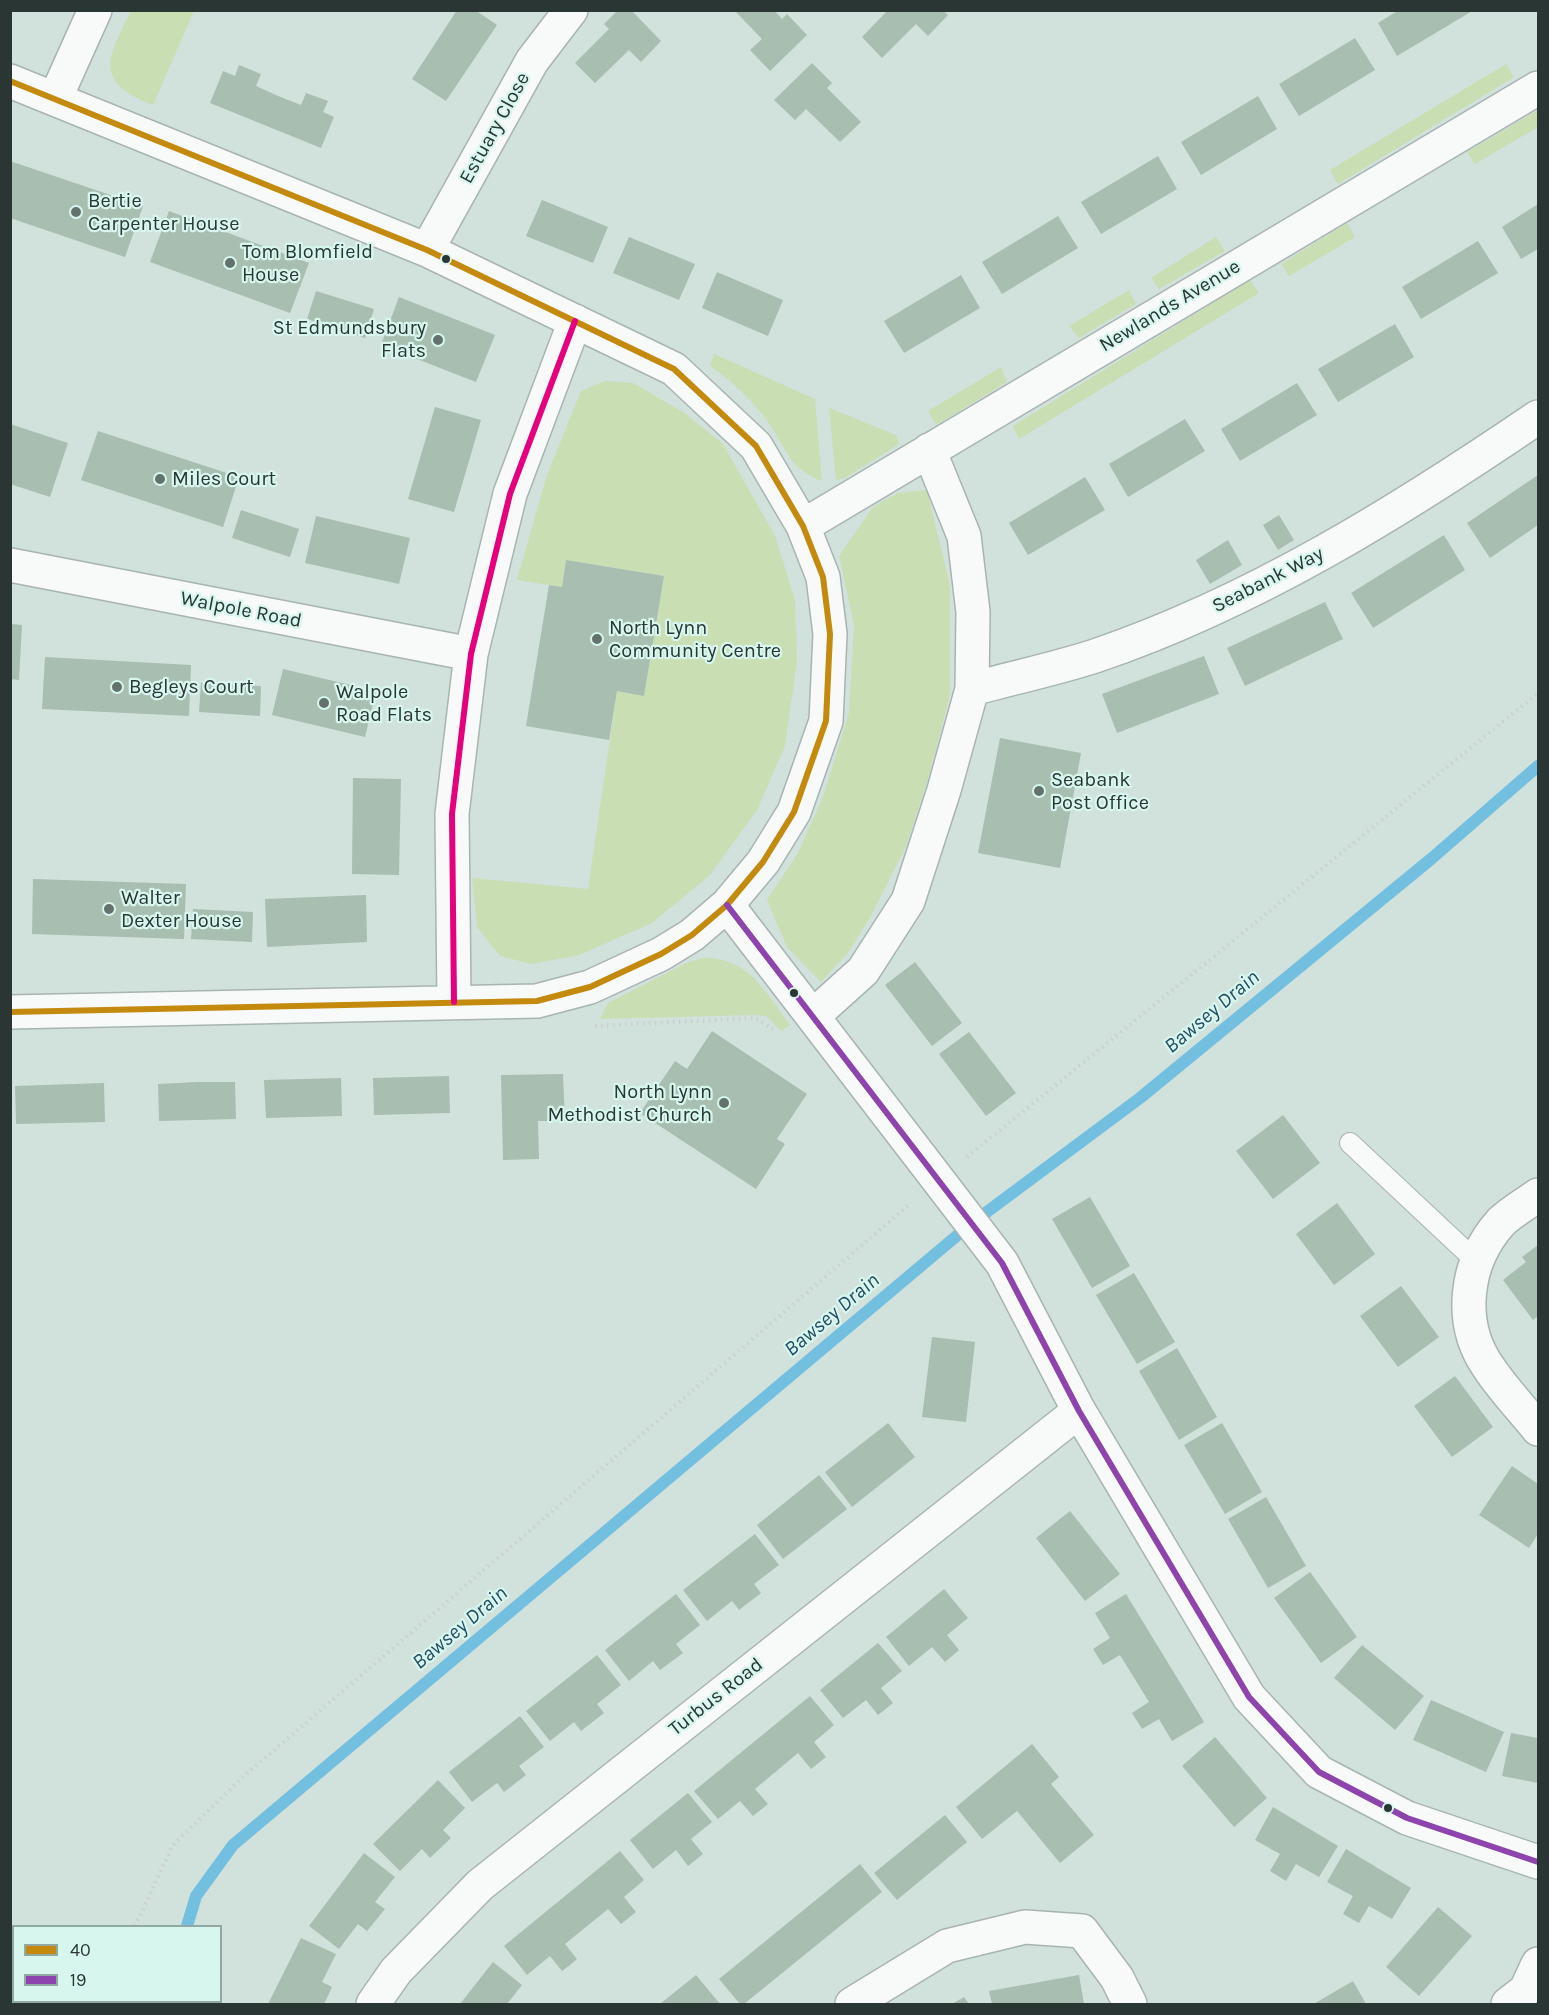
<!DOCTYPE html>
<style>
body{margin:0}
#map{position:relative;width:1549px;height:2015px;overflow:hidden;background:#d1e1dc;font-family:Karla,sans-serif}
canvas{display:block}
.frame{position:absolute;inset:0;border:12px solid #2a3633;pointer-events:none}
.legend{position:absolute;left:12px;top:1925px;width:210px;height:78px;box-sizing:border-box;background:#d7f6ee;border:2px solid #92a9a3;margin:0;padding:8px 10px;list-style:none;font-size:18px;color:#2a3633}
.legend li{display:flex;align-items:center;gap:12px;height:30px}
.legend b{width:30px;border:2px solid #92a9a3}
</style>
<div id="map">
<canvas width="1549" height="2015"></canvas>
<div class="frame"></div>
<ul class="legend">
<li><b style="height:8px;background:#c48a0d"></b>40</li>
<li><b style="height:8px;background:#8e44ad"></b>19</li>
</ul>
</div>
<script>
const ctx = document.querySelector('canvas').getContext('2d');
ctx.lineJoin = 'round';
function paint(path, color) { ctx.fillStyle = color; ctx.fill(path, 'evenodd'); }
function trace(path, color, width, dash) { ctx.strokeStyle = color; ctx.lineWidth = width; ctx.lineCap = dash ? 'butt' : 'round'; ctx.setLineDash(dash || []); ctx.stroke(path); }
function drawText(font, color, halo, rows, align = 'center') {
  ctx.font = font + ' Karla,sans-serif'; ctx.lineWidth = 4.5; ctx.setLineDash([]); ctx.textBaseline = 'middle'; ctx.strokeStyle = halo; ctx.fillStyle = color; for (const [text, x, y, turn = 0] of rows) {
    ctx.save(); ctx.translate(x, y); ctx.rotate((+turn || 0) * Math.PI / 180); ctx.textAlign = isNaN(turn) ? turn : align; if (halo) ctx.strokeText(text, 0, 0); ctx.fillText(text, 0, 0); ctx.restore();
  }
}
paint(new Path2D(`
 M131,11h63l-41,94c-60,-23 -46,-47 -22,-94z
 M1506,64l8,13 -176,107 -8,-14z
 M1538,110v17l-63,37 -8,-12z
 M1347,223l8,14 -66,39 -8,-12z
 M1216,237l9,14 -66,38 -8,-11z
 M1250,280l9,13 -240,146 -6,-13z
 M1129,290l7,14 -57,34 -10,-12z
 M714,354l101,45 7,82c-32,-12 -34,-29 -52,-56 -15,-22 -37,-44 -60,-59z
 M1001,367l6,15 -71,43 -8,-14z
 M605,381l28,2 53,31 37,30 52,92 20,64 2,61 -12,85 -28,64 -47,65 -58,48 -73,32 -47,9 -32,-8 -23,-29 -5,-49 116,11 29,-198 27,4 20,-119 -98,-16 -4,27 -45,-7 29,-102 35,-87z
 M829,408l67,27 3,9 -54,34 -9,2z
 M927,490l23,95v110l-21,81 -23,70 -35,70 -24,38 -26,28 -34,-35 -20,-47 31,-47 25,-56 26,-84 5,-88 -15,-69 34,-49 25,-14z
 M703,958c46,-1 62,34 87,67l-9,6 -15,-15 -10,-1 -156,4 8,-16 78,-40z`), '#cadeb3');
trace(new Path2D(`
 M187,1926l9,-30 37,-51 739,-622 168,-125 291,-239 107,-93
 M165,2004v-2`), '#72bfe0', 12);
paint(new Path2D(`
 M457,10h18l22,15 -51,76 -34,-22z
 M618,10h13l30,31 -20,21 -12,-12 -34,33 -20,-20 34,-34 -5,-5z
 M734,10h40l8,9 5,-5 20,21 -37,36 -20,-21 12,-11z
 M888,10h55l5,5 -20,21 -12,-12 -34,34 -20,-21z
 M1399,10h75l-77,46 -19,-33z
 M1355,38l20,32 -76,46 -20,-32z
 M812,63l20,20 -5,5 34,34 -21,20 -34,-33 -11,11 -21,-20z
 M239,65l22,9 -5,12 22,10 23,9 5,-12 22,8 -5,11 11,5 -13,31 -111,-45 13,-32 12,5z
 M1258,96l19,33 -76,46 -20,-33z
 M1158,156l19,33 -76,45 -20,-32z
 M10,161l133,45 -18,51 -115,-39z
 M542,200l66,27 -15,36 -67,-27z
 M1538,204v45l-17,10 -19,-32z
 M169,211l140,52 -19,50 -140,-51z
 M1058,216l20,32 -76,46 -20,-32z
 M629,237l66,27 -16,36 -66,-27z
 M1478,241l20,32 -77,46 -19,-32z
 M717,272l66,28 -15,36 -66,-28z
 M961,275l19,33 -76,45 -20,-32z
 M316,291l58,18 -9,29 -58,-19z
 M399,297l96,38 -19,47 -95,-37z
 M1395,324l19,33 -76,45 -20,-33z
 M1297,383l20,32 -77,46 -19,-32z
 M435,407l46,13 -27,92 -46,-13z
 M1185,419l20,32 -77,46 -19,-33z
 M10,424l58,19 -18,54 -40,-13z
 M98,431l141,46 -16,50 -142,-47z
 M1538,475v50l-48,33 -23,-35z
 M1085,477l20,33 -77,45 -19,-32z
 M241,510l58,19 -9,28 -58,-19z
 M1279,515l15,25 -16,10 -15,-25z
 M316,516l94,22 -11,46 -94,-21z
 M1444,535l21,35 -92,58 -22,-35z
 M1228,540l14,25 -32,19 -14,-24z
 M566,560l98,16 -20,120 -27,-5 -8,49 -83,-14 23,-141 13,2z
 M1325,602l18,37 -98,47 -18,-38z
 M10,624l12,1 -3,55 -9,-1z
 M1204,656l15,38 -102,39 -15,-39z
 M45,657l146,8 -2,51 -147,-7z
 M283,669l93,22 -11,46 -93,-22z
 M201,683l60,3 -1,30 -61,-4z
 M1000,738l81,15 -21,115 -82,-15z
 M353,778l48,1 -2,96 -47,-1z
 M33,879l153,5 -2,55 -152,-5z
 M366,895l1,47 -100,5 -2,-48z
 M193,909l60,3 -1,30 -61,-3z
 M915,962l47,61 -30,23 -47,-61z
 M712,1031l95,63 -30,45 8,5 -29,45 -116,-76 35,-52 12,8z
 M969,1032l47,61 -30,23 -47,-62z
 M563,1074l2,47h-27l1,38 -36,1 -2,-85z
 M449,1076l1,37 -76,2 -1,-37z
 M341,1078l1,38 -76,2 -2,-38z
 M197,1082h38l1,37 -77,2 -1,-37z
 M104,1083l1,39 -89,2 -1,-38z
 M1283,1115l37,48 -47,36 -37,-48z
 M1090,1197l40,69 -38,22 -40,-69z
 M1337,1203l38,51 -41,31 -38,-51z
 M1538,1245v71l-5,4 -30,-40 23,-18 -4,-5z
 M1134,1273l41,69 -38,22 -41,-69z
 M1401,1286l38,51 -41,30 -38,-51z
 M932,1337l43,5 -9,80 -44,-5z
 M1177,1348l40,69 -38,23 -40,-69z
 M1455,1376l38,51 -41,30 -38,-51z
 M888,1423l27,34 -63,50 -27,-35z
 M1222,1423l40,69 -37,22 -41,-69z
 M1512,1466l26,18v50l-9,14 -50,-33z
 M819,1475l28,34 -64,50 -26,-34z
 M1266,1497l40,69 -38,22 -40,-69z
 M1070,1511l50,63 -35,27 -49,-63z
 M755,1534l24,31 -25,19 7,9 -22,17 -7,-9 -25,20 -24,-31z
 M1310,1572l47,65 -36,26 -47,-65z
 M944,1589l24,29 -21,17 12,15 -14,12 -13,-15 -23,19 -23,-29z
 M676,1594l24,31 -24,19 7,9 -23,17 -7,-9 -24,20 -24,-31z
 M1126,1594l78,128 -32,19 -13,-22 -17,10 -10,-16 17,-11 -29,-47 -17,10 -10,-16 17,-11 -15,-25z
 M878,1643l24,28 -21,17 12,15 -15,12 -12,-15 -23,18 -23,-28z
 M1362,1645l62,51 -29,34 -61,-52z
 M597,1655l24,30 -24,19 7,9 -23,18 -7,-9 -24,19 -24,-30z
 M810,1696l24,29 -20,17 12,15 -15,12 -13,-16 -43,36 13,15 -15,12 -13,-15 -22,18 -24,-28z
 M1431,1700l73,32 -18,40 -73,-32z
 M520,1716l24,31 -25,19 7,9 -22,17 -7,-9 -25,19 -23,-30z
 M1511,1733l27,5v45l-36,-7z
 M1215,1737l52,61 -33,29 -52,-61z
 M1032,1744l27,33 -8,7 43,51 -34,28 -43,-52 -35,28 -26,-32z
 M438,1780l27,28 -22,22 8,8 -21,20 -8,-9 -22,22 -27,-27z
 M688,1793l24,29 -21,17 12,15 -15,12 -12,-16 -23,19 -23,-29z
 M1273,1807l65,39 -19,31 -23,-13 -10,17 -16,-10 10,-17 -25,-14z
 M945,1815l22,27 -70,58 -23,-27z
 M1346,1849l65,39 -19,31 -23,-13 -10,17 -16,-9 10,-18 -26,-14z
 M620,1851l24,29 -20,17 12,15 -15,12 -13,-15 -43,35 12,15 -7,6 -8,6 -12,-15 -23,19 -23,-29z
 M364,1853l31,24 -20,25 10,7 -18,22 -9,-7 -19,25 -30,-23z
 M860,1864l22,28 -138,112h-4l-21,-25z
 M1438,1907l34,29 -53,60 -33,-29z
 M301,1938l35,16 -14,28 10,5 -6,13 -2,4h-56z
 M493,1962l29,23 -15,19h-47z
 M696,1975l24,29h-60z
 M1079,1975l5,29h-92l-3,-13z
 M1353,1981l13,23h-53l4,-2z
 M964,1997l5,7h-17z`), '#a8beb1');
const lane = new Path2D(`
 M1350,1143l126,118`);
const street = new Path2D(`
 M10,81l417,169 247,119 82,77 47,80 20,51 7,57 -4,87 -32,91 -31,50 -36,43 -35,30 -31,19 -71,33 -53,14 -527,11
 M55,99l40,-89
 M427,250l105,-189 39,-51
 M803,526l735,-438
 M10,565l461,89
 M972,689c40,-11 83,-20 123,-33 159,-54 305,-145 443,-239
 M727,905l275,358 77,148 170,286 70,75 88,46 131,44
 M454,1002l-2,-188 19,-160 39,-160 65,-173
 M813,1016l50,-45 45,-70 36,-111 28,-101 1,-77 -9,-76 -35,-86
 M1538,1195c-11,8 -27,17 -37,27 -36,40 -44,101 -12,146 14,21 33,41 49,61
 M373,2004l23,-33 84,-86 599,-474
 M852,2004l95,-58 78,-19 57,4 35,47 13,26
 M1508,2004l18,-14 12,-26`);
trace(lane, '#a8b4b1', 22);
trace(street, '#a8b4b1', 36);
trace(new Path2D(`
 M595,1026l160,-8 18,11
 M967,1157l571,-464
 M135,1926l38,-81 71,-69 666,-572
 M117,2004l1,-2`), '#cbcfce', 4, [1.5, 4.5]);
trace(lane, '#f8fafa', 20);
trace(street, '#f8fafa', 33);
trace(new Path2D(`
 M10,81l417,169 247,119 82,77 47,80 20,51 7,57 -4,87 -32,91 -31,50 -36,43 -35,30 -31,19 -71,33 -53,14 -527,11`), '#c48a0d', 6);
trace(new Path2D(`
 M727,905l275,358 77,148 170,286 70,75 88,46 131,44`), '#8e44ad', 6);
trace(new Path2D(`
 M454,1002l-2,-188 19,-160 39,-160 65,-173`), '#e5007d', 6);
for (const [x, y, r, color] of [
 [76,212,6,"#64726e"],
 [446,259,5,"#2a3633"],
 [230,263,6,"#64726e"],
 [438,340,6,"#64726e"],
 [160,479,6,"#64726e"],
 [597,639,6,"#64726e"],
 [117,687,6,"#64726e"],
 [324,703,6,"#64726e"],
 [1039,791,6,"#64726e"],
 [109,909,6,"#64726e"],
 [794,993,5,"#2a3633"],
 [724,1103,6,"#64726e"],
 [1388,1808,5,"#2a3633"]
]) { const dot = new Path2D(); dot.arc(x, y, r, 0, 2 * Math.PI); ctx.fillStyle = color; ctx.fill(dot); trace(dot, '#d7f6ee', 2); }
drawText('20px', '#2a3633', '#d7f6ee', [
 ["Estuary Close",495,128,-61],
 ["Newlands Avenue",1170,306,-31],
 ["Seabank Way",1268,580,-27],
 ["Walpole Road",241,610,11],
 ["Turbus Road",716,1697,-38]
]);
drawText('20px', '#2a3633', '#d7f6ee', [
 ["Bertie",88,201],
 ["Carpenter House",88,224],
 ["Tom Blomfield",242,252],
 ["House",242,275],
 ["St Edmundsbury",426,328,"right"],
 ["Flats",426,351,"right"],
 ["Miles Court",172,479],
 ["North Lynn",609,628],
 ["Community Centre",609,651],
 ["Begleys Court",129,687],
 ["Walpole",336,692],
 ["Road Flats",336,715],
 ["Seabank",1051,780],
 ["Post Office",1051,803],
 ["Walter",121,898],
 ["Dexter House",121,921],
 ["North Lynn",712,1092,"right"],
 ["Methodist Church",712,1115,"right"]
], 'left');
drawText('italic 21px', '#224c62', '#d7f6ee', [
 ["Bawsey Drain",1212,1012,-40],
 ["Bawsey Drain",832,1315,-40],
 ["Bawsey Drain",460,1628,-40]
]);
</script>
